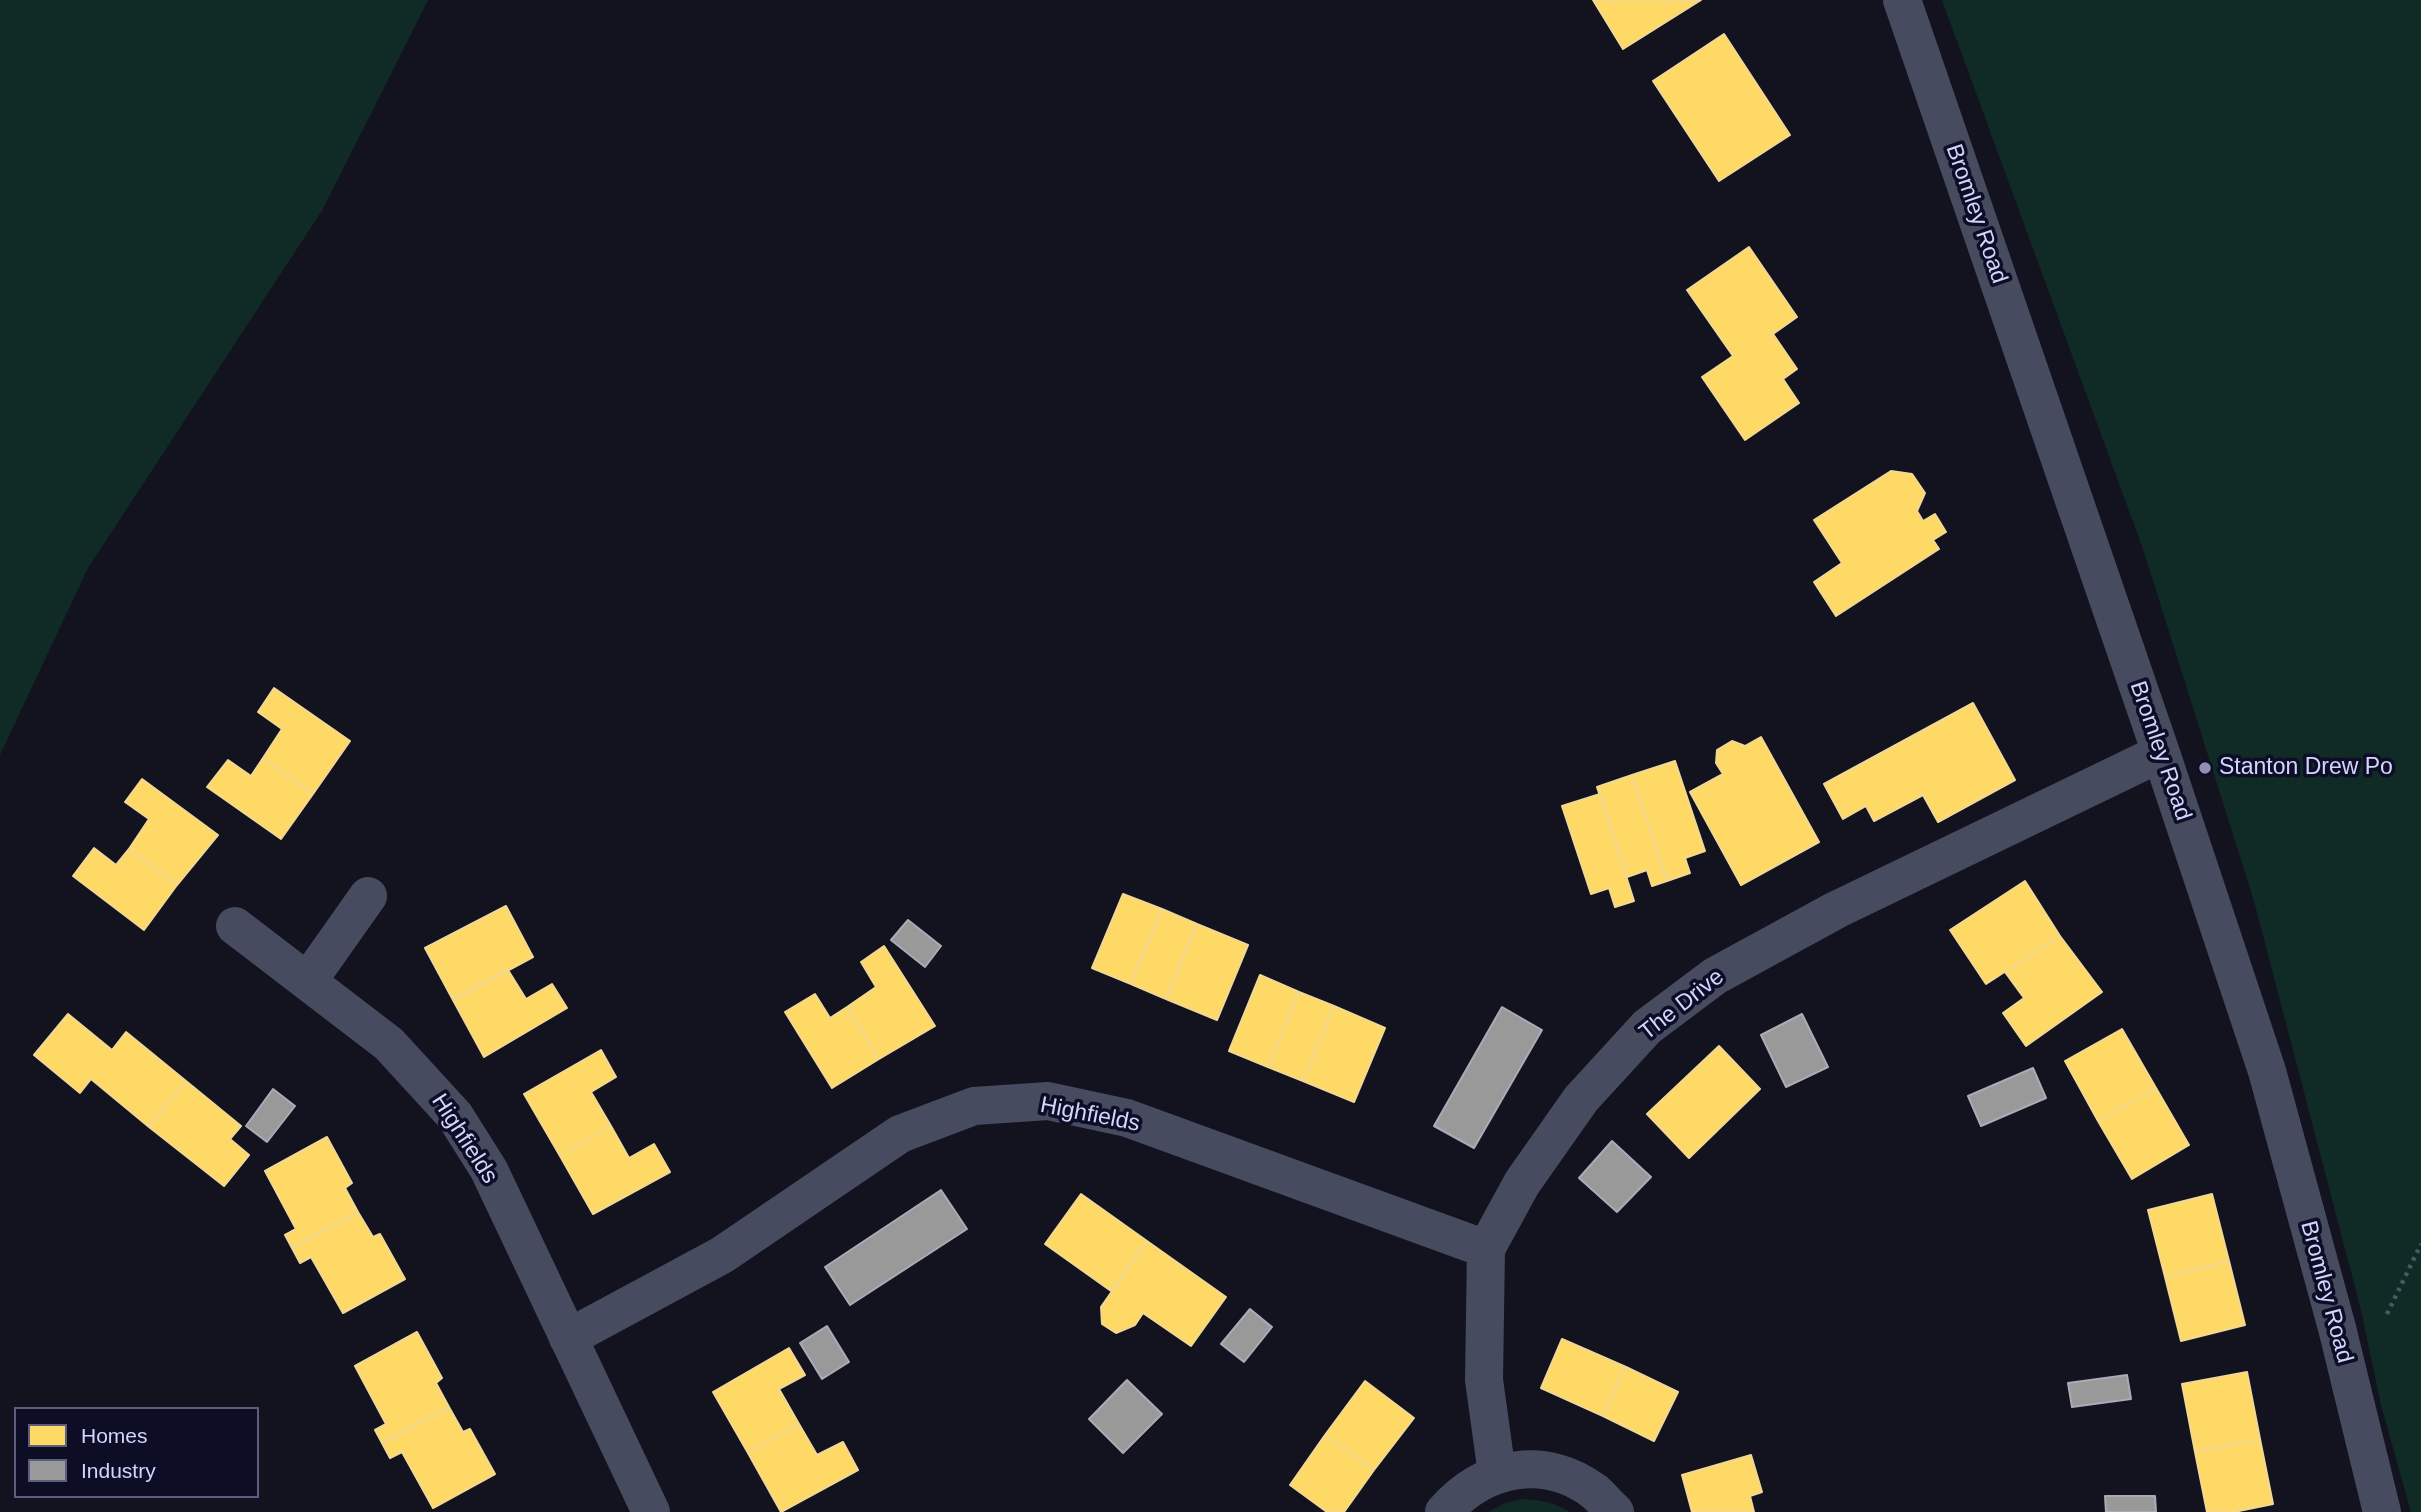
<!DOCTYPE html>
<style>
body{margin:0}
#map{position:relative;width:2421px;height:1512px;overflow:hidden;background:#13131f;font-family:Arial,sans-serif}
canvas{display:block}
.legend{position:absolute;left:14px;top:1407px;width:245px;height:91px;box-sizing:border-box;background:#0d0e25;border:2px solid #5b5e7c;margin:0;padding:9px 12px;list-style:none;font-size:21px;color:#d1d5ff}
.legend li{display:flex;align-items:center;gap:14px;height:35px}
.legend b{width:35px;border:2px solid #5b5e7c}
</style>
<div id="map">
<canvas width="2421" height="1512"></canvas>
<ul class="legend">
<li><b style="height:19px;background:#ffd966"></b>Homes</li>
<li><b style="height:19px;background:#999"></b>Industry</li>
</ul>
</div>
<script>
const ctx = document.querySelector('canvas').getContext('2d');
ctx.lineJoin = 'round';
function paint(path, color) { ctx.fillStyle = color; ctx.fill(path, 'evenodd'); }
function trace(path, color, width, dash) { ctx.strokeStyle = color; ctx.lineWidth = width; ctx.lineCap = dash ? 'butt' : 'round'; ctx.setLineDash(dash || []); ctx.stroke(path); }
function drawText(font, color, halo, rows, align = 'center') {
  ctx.font = font + ' Arial,sans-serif'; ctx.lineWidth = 7; ctx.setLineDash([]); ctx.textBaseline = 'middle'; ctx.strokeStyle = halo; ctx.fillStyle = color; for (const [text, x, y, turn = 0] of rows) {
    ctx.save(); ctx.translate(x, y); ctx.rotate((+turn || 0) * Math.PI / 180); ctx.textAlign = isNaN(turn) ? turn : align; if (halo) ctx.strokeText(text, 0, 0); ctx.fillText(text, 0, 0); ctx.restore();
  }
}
paint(new Path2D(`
 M0,0h428l-105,209 -235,359 -88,187z
 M1942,0h479v1512h-10l-30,-107 -20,-95 -107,-409 -111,-352z
 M1522,1499c18,1 32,3 48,13h-82l17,-9z`), '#102b26');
const homes = new Path2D(`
 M1593,0h108l-78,49z
 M1724,34l66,101 -71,46 -66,-100z
 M1749,247l48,70 -24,17 24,35 -14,10 16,24 -54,37 -43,-63 31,-21 -46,-66z
 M1891,471l21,3 13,19 -8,18 6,10 12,-7 11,18 -13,8 6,9 -103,67 -22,-34 28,-19 -28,-43z
 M274,688l76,53 -37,53 -50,-36 19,-29 -24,-17z
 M1973,703l42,77 -77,42 -15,-27 -49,26 -8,-15 -23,13 -19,-35z
 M1761,737l58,105 -78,43 -51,-93 33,-18 -7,-11 1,-13 15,-9 13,5z
 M263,758l50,36 -32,45 -74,-52 21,-27 23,16z
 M1675,761l30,90 -20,7 5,15 -23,8 -35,-106z
 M1632,775l35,106 -15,5 -5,-16 -20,7 -30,-90z
 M142,779l76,56 -41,50 -48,-36 20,-30 -24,-17z
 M1600,794l34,107 -19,6 -6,-19 -18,6 -29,-88z
 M94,848l22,17 13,-16 48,36 -33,45 -71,-54z
 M2025,881l35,55 -74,48 -36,-54z
 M1123,894l39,15 -31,75 -39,-16z
 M506,906l27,51 -80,43 -28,-52z
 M1162,909l35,15 -31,75 -35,-15z
 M1197,924l51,21 -31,75 -51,-21z
 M2060,936l42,56 -76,54 -23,-33 21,-15 -19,-26z
 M884,946l51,80 -56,33 -32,-52 29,-20 -15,-25z
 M508,970l18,29 26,-15 15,24 -83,49 -31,-57z
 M1260,975l39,17 -31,75 -39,-16z
 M1299,992l35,14 -31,75 -35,-14z
 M815,994l15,24 17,-11 32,52 -47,29 -47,-76z
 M1334,1006l51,22 -31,74 -51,-21z
 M68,1014l44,36 14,-18 60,49 -37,46 -58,-48 -11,14 -46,-38z
 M2122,1029l34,59 -58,33 -33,-60z
 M1719,1046l41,43 -71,69 -42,-44z
 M601,1050l15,27 -25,15 20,34 -51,30 -36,-62z
 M186,1081l55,45 -11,13 19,16 -25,31 -75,-59z
 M2156,1088l33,57 -57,34 -34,-58z
 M611,1126l18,32 25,-14 16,28 -77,42 -33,-58z
 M327,1137l25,46 -7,5 13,24 -66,36 -7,-13 11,-6 -31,-58z
 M1081,1194l66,47 -36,50 -66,-47z
 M2212,1194l17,67 -64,16 -17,-67z
 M358,1212l15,25 7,-3 25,45 -62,34 -32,-56 -11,6 -8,-15z
 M1147,1241l79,56 -35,49 -48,-33 -8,12 -19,8 -14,-9 -1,-17z
 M2229,1261l16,64 -64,16 -16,-64z
 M417,1332l25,46 -6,5 13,24 -67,36 -7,-13 11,-6 -31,-58z
 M1562,1339l64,28 -23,49 -62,-28z
 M789,1348l16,27 -26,14 20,35 -51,29 -35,-61z
 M1626,1367l52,25 -24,49 -51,-25z
 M2247,1372l13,67 -65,13 -13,-68z
 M1365,1381l49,37 -40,52 -49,-35z
 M449,1407l14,25 7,-3 25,45 -62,34 -31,-56 -12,6 -8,-15z
 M799,1424l18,31 26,-13 15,28 -77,42 -33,-59z
 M1325,1435l49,35 -30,42h-17l-37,-27z
 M2260,1439l13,65 -39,8h-27l-12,-60z
 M1751,1455l11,37 -12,4 4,16h-62l-10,-37z`);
paint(homes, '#ffd966');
trace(homes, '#f1d894', 2);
const industry = new Path2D(`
 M908,920l33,26 -16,21 -34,-27z
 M1502,1007l40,23 -68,118 -40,-22z
 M1802,1014l26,53 -42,20 -25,-52z
 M2033,1068l13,30 -65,28 -13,-30z
 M273,1089l22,17 -28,36 -21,-16z
 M1612,1141l39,36 -34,35 -38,-34z
 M941,1190l26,39 -117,76 -25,-38z
 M1250,1309l22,18 -28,35 -23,-18z
 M827,1326l22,36 -27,17 -22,-36z
 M2127,1375l4,24 -59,8 -4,-24z
 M1127,1380l35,34 -39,39 -34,-34z
 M2105,1496h50l1,16h-50z`);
paint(industry, '#999');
trace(industry, '#aaabb8', 2);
trace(new Path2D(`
 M2387,1314l34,-70`), '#465a62', 4.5, [3.5, 5]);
trace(new Path2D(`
 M1902,0l259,753 106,318 70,257 45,184
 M235,926l154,118 66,72 34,54 162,342
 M308,981l60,-85
 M568,1338l154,-83 178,-121 74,-28 74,-5 79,17 359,131
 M1497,1474l-13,-94 2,-131 36,-66 59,-84 66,-72 68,-51 121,-66 325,-157
 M1444,1512c40,-46 101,-58 151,-20 7,6 13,14 20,20`), '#474b60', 38);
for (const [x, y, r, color] of [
 [2205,768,7,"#8e91b1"]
]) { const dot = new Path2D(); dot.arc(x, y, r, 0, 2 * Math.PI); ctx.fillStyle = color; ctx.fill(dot); trace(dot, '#0d0e25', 2.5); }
drawText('23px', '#d1d5ff', '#0d0e25', [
 ["Bromley Road",1976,214,71],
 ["Bromley Road",2160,751,71],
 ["The Drive",1682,1005,-38],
 ["Highfields",1090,1115,11],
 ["Highfields",464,1139,57],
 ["Bromley Road",2326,1292,75]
]);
drawText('23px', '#d1d5ff', '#0d0e25', [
 ["Stanton Drew Po",2219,768]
], 'left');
</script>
